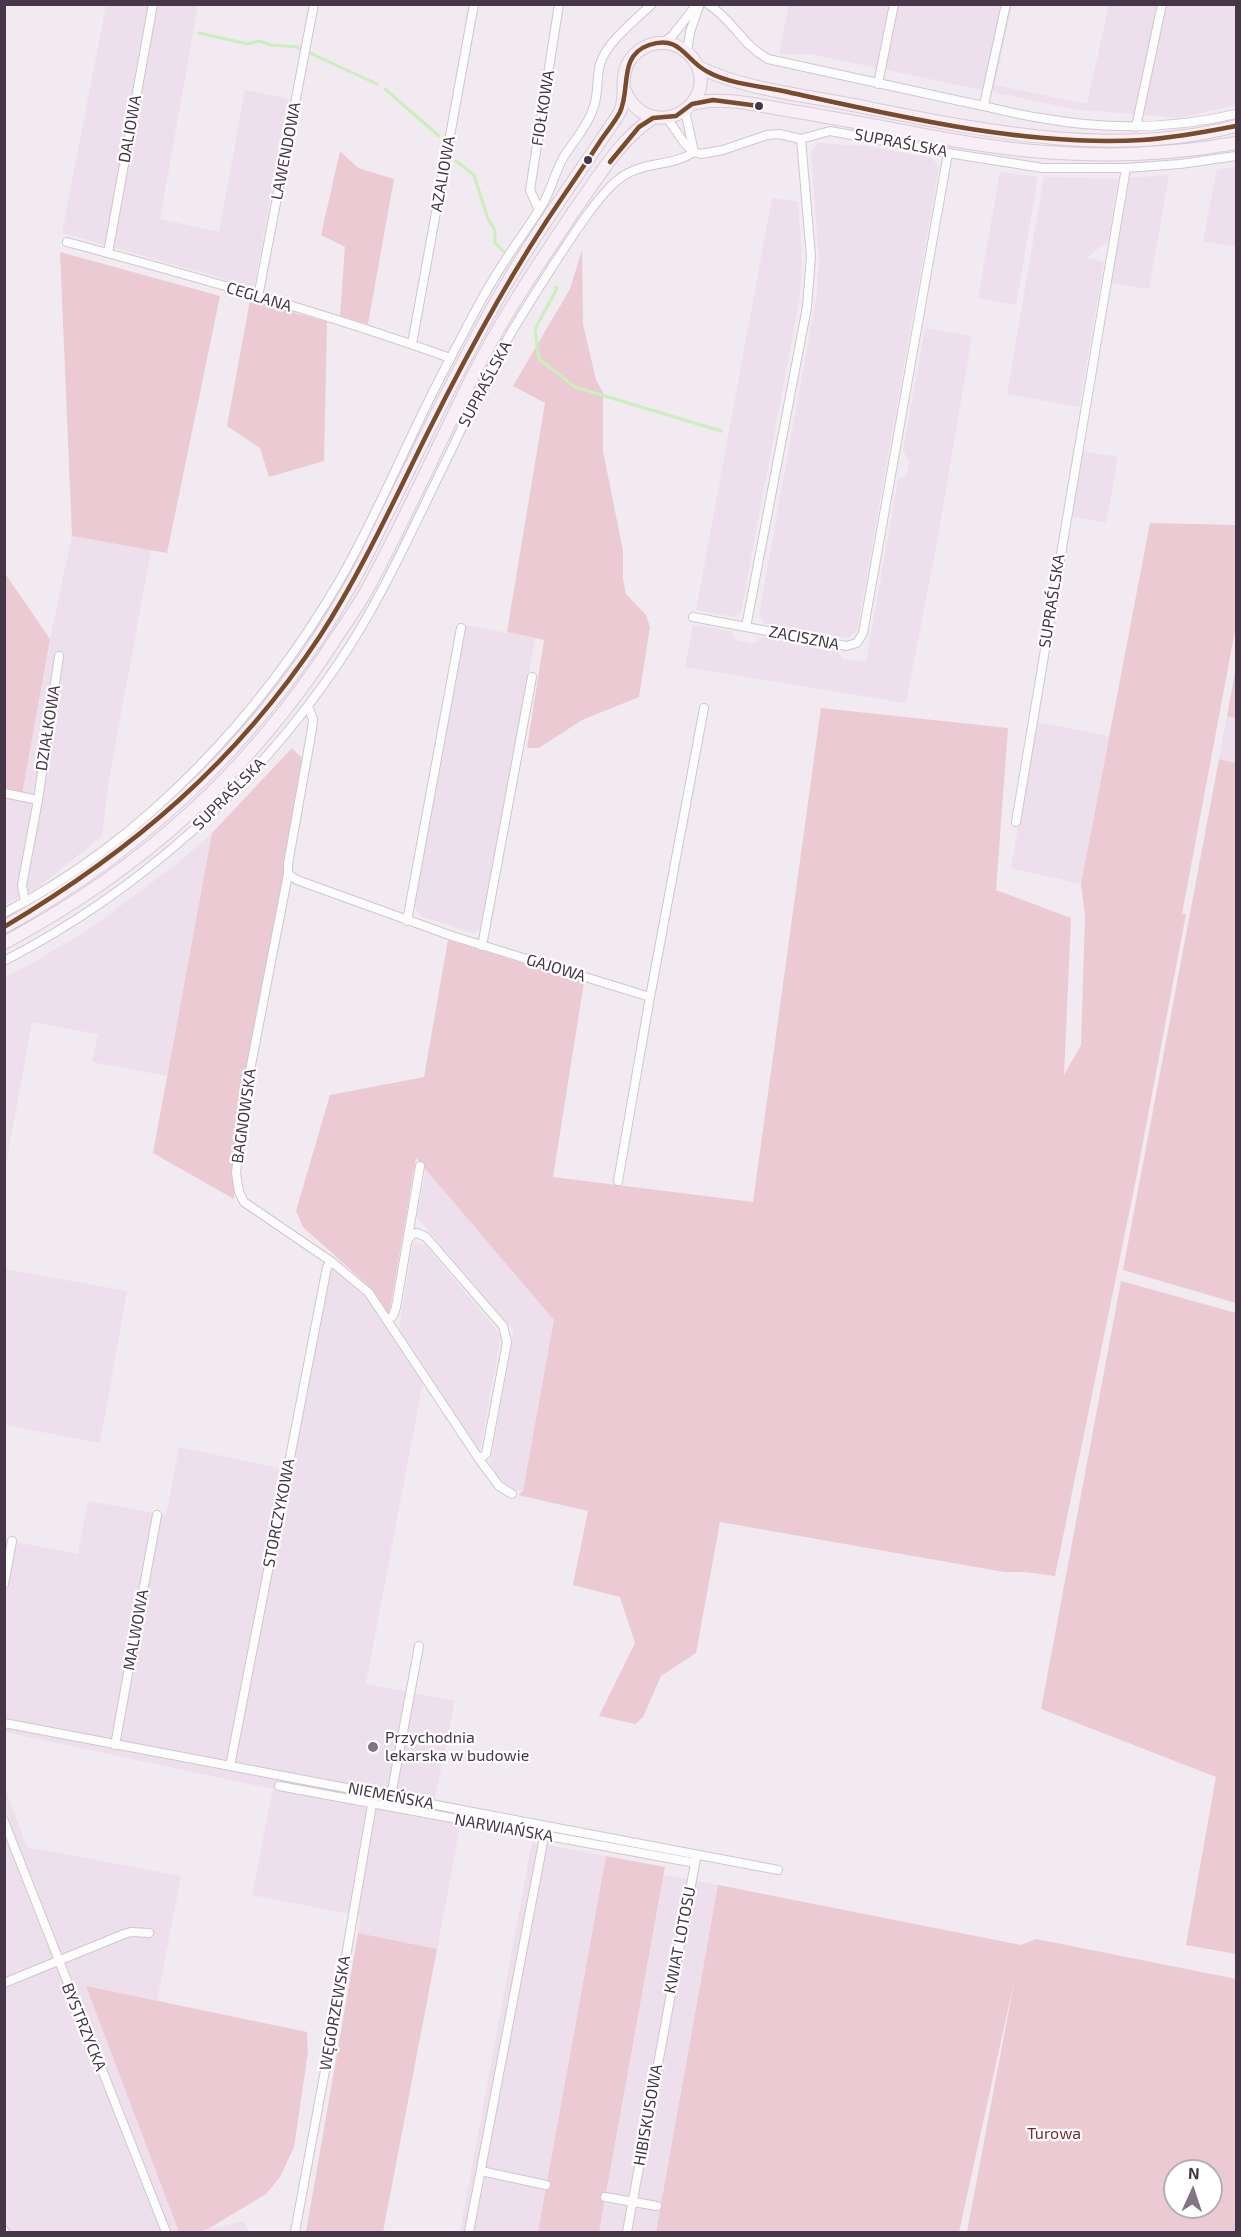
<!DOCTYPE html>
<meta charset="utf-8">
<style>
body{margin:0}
#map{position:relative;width:1241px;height:2237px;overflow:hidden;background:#f1eaf0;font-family:"Exo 2",sans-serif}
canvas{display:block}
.frame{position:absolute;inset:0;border:6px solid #463647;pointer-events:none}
.north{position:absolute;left:1163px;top:2159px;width:60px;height:60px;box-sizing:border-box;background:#fff;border:2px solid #b5afb5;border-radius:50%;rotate:3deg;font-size:16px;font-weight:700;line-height:24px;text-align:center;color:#463647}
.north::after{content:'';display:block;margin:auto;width:21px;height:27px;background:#827582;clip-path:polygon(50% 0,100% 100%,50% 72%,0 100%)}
</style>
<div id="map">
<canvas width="1241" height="2237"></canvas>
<div class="frame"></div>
<div class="north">N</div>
</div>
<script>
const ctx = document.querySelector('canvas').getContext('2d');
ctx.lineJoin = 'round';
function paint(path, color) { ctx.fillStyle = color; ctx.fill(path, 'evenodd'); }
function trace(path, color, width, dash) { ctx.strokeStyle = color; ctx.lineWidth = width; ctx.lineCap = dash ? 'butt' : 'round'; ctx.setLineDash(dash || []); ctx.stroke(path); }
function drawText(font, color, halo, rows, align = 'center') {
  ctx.font = font + ' "Exo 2",sans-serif'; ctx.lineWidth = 4.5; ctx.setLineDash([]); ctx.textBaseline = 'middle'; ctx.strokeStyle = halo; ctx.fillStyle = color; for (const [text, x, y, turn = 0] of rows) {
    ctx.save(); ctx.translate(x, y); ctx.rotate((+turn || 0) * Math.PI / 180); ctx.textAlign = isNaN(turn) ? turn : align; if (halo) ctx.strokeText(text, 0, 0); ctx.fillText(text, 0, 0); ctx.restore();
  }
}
paint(new Path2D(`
 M106,5h92l-38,214 59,13 26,-142 44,9 -35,188 -192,-54z
 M789,5h223l-17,80 92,19 22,-99h127v100l-57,13 -106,-9 -263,-55h-31z
 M818,143l48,3 66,12 7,9 -82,464 -9,7 -84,-15 -5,-9 58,-320 2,-35 -8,-108z
 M1236,167v80l-33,-6 14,-72z
 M1000,172l38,5 -22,128 -38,-7z
 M1169,175l-20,114 -38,-6 18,-105z
 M1044,177l74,2 -10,62 -22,17 18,4 -25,145 -72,-13z
 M772,198l26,4 4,60 -2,34 -59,316 -8,5 -37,-7z
 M925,328l47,8 -34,200 -32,167 -221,-36 8,-42 37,6 6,9 17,4 9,-7 75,14 6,8 23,3 32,-182 9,-5 2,-15 -6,-9z
 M1082,451l36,6 -12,66 -36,-7z
 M72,536l79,14 -43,235 -6,51 -66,53 -31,15v-113l17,4 28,-156z
 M465,625l70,13 -53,290 -8,5 -54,-17 -6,-11z
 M1227,716l9,2v45l-17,-4z
 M1036,722l73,14 -28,148 -70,-16z
 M212,833l-45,243 -75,-14 6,-28 -66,-12 -27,148v-193l27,-14 59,-35 87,-65z
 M426,1169l129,152 -32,170 -17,-2 -16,-25 24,-133 -97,-114z
 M413,1243l12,2 76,90 -21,116 -81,-121z
 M324,1261l41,34 58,86 -57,303 89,17 -20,98 29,6 -27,144 -79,-16 2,-17 -108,-21 21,-106 -268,-57 -1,-192 74,14 10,-53 78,14 13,-68 105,22z
 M4,1269l123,22 -27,152 -95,-18z
 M4,1786l23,61 154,29 -24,125 -70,-14 92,245h-174z
 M532,1842l74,14 -68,376h-78z
 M664,1875l54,10 -62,347h-57z
 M244,2221l5,11h-49l8,-3z`), '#eddfec');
paint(new Path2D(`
 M340,151l18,17 36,11 -26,145 -28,-8 5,-69 -24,-12z
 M582,250l1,74 13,56 7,12v59l20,100v28l3,15 20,21 4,12 -11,70 -57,23 -43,28h-12l17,-108 -37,-8 38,-229 -32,-17 57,-97z
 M60,252l160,44 -53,257 -95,-17z
 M250,300l77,22 -3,139 -55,16 -9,-29 -33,-22z
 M1150,523l86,2v100l-54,289h4l-50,265 -81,397 -30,-4h-21l-284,-50 -24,131 -35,23 -18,41 -8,7 -36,-8 36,-73 -15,-46 -47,-12 15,-74 -70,-16 5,-4 31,-171 -138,-162 -27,157 -17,-26 -69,-62 -7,-16 34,-116 94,-18 24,-137 136,42 -31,195 200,25 68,-494 187,20 -12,162 75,28 -7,157 17,-30 4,-128 -4,-33z
 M4,572l46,67 -28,156 -17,-4z
 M1236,667v51l-9,-2z
 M292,748l10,10 -67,420 -1,21 -81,-46 59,-320z
 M1219,759l17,4v540l-113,-33z
 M1121,1281l115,32v641l-50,-9 30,-168 -175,-68z
 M606,1856l59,11 -66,365h-61z
 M718,1885l303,60 15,-6 200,40v253h-269l48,-255 -56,255h-303zM1175,2171h36v36h-36z
 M358,1933l79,16 -54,283h-77z
 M86,1986l221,46 1,20 -14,95 -14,30 -14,17 -58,35 -8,3h-21z`), '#eccad3');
trace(new Path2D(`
 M199,33l49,11 11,-3 12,4 26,2 80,37
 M385,89l54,47
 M456,161l18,14 14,44 7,11v13l8,8
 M555,287l2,1 -2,4 -20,37 4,30 36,28 146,44`), '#c9efba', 3);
const minor = new Path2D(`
 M708,4c26,17 34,41 60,55 64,14 128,28 192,42 27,5 54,13 81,17 65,12 131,11 195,-4
 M663,43l10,-8 24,-31
 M687,52l3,-20 9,-26
 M878,84l16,-80
 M984,105l22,-101
 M685,111l9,41
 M667,118l18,26 9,8
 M1136,127l26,-123
 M801,139l10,117 -4,51 -61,320 100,19 11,-3 6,-10 85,-480
 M539,210l-9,-20 29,-186
 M67,242c129,35 258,71 383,116
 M108,253l45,-249
 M258,297l56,-293
 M412,344l62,-340
 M693,617l53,10
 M308,706l5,13 -1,10 -24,135v10l-42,217 -10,82 3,19 5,10 88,60 37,31 110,166 20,27 13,8
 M4,793l34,7
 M1016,822l110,-654
 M288,874l9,6 155,56 198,61 -32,184
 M25,902l-3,-17 16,-85 21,-144
 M4,913c141,-72 259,-200 337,-335 41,-72 71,-149 110,-221 16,-30 31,-61 50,-90 14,-23 31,-44 44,-67 7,-14 11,-29 18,-42 10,-16 24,-31 30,-49 6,-14 3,-30 7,-45 6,-21 36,-45 52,-60
 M407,921l54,-293
 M482,946l50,-269
 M4,961c134,-69 250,-173 334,-297 44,-65 76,-139 111,-209 15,-31 29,-63 46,-94 19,-35 41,-69 63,-103 16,-24 32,-50 52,-71 29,-30 57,-17 84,-35l7,2 22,-4 44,-15 12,-1 22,5 29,-8 118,22 95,15h83l54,-4 56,-8
 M650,997l54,-289
 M408,1240l4,-6 5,-1 9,4 77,89 4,16 -21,112 -7,5
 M388,1319l5,-3 3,-9 24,-141
 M4,1584l8,-43
 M4,1723l774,147
 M115,1745l42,-230
 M230,1766l97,-499 5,-5
 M279,1786l416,77
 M391,1796l28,-150
 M4,1821l162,411
 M4,1983l120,-49 7,-2 18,1
 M481,2171l65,14
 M605,2197l52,9
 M4,2230l1,2
 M295,2232l49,-264 30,-175
 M469,2232l76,-400
 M627,2232l69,-374`);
const secondary = new Path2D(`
 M698,67c44,21 97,27 145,36 129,25 264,57 393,23
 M692,104c30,-8 64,1 94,6 56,9 111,20 166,30 94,17 190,20 284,3
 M4,927c147,-81 266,-198 348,-344 14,-24 25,-50 38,-75 33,-66 65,-134 102,-199 38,-69 85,-132 128,-197 7,-17 1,-25 5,-41 4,-16 21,-29 38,-28 12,0 24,7 31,17 29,44 -44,87 -69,31
 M4,943c140,-75 247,-172 332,-305 11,-17 23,-33 32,-50 39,-72 72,-148 110,-222 28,-54 62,-104 96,-155 23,-32 46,-72 79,-93`);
trace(minor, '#cfc7cf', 10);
trace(secondary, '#d9c9d8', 14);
trace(minor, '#fdfcfd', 8);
trace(secondary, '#f7eef6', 12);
trace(new Path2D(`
 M610,162l29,-35 14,-9 23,-2 16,-12 21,-4 46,6
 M4,927c129,-77 232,-164 316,-291 42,-65 74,-136 109,-206 40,-80 82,-158 133,-232 13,-19 26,-38 39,-58 6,-9 14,-18 19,-28 11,-24 -2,-56 29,-67 32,-11 36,16 59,27 22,12 51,14 75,19 113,25 243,56 359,49 32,-2 63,-8 94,-14`), '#7a4b2a', 4.5);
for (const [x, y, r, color] of [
 [759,106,5,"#463647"],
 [588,160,5,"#463647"],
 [373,1747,6,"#827582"]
]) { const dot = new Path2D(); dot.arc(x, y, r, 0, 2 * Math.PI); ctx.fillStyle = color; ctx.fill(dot); trace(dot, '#fff', 2); }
drawText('16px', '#463647', '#fff', [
 ["FIOŁKOWA",543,108,-81],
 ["DALIOWA",130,129,-80],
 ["SUPRAŚLSKA",901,143,11],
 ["LAWENDOWA",286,151,-79],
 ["AZALIOWA",443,174,-80],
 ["CEGLANA",259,297,17],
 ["SUPRAŚLSKA",485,384,-62],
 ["SUPRAŚLSKA",1052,601,-81],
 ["ZACISZNA",804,638,11],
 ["DZIAŁKOWA",48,728,-81],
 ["SUPRAŚLSKA",229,794,-45],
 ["GAJOWA",556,968,17],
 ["BAGNOWSKA",244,1116,-82],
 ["STORCZYKOWA",279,1513,-79],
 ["MALWOWA",136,1630,-80],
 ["NIEMEŃSKA",391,1796,11],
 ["NARWIAŃSKA",504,1828,10],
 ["KWIAT LOTOSU",680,1940,-79],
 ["WĘGORZEWSKA",335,2013,-80],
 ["BYSTRZYCKA",84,2027,68],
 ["HIBISKUSOWA",648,2115,-80]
]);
drawText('16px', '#463647', '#fff', [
 ["Przychodnia",385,1738],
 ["lekarska w budowie",385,1756]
], 'left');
drawText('16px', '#7a282d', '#fff', [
 ["Turowa",1054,2134]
]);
</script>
